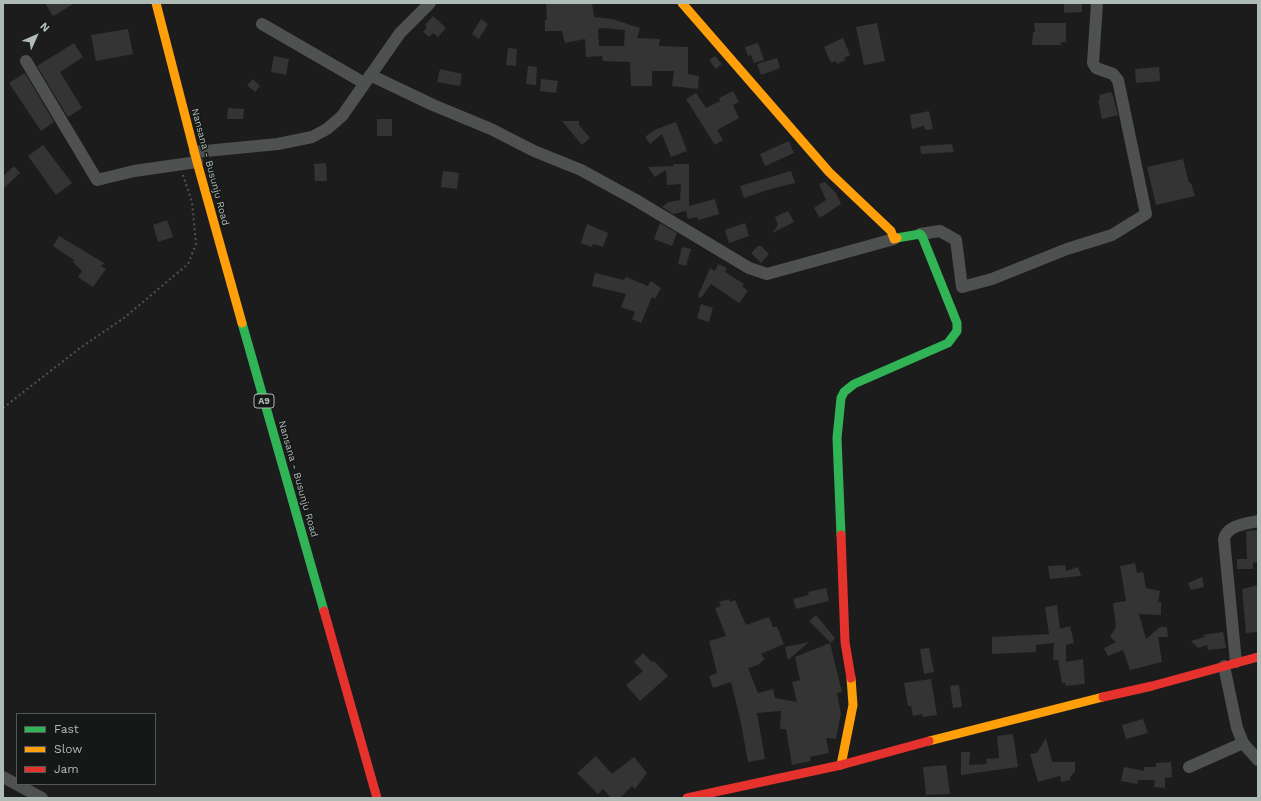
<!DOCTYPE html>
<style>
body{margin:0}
#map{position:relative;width:1261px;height:801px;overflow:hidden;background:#1c1c1c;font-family:"Work Sans",sans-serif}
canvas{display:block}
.frame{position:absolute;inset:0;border:4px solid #afbbb5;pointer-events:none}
.legend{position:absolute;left:16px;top:713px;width:140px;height:72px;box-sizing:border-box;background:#161817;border:1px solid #535956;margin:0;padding:5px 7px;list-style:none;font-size:12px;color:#afbbb5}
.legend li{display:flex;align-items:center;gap:8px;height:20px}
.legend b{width:20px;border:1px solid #535956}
.north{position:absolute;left:16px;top:16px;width:40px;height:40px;-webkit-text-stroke:3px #161817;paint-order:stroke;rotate:45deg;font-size:11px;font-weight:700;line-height:16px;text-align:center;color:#afbbb5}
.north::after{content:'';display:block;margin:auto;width:14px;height:18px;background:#afbbb5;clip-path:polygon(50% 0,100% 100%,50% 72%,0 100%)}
</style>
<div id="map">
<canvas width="1261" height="801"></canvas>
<div class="frame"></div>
<ul class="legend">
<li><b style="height:5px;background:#30b455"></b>Fast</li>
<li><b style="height:5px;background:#ff9f0a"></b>Slow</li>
<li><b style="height:5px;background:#e5322d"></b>Jam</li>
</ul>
<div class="north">N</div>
</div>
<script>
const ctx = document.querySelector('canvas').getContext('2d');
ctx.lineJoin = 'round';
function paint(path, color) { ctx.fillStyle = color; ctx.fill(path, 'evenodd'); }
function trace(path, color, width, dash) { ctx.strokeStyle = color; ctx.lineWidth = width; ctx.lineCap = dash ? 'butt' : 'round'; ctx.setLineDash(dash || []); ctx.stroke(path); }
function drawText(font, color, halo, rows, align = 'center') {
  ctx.font = font + ' "Work Sans",sans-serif'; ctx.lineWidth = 3; ctx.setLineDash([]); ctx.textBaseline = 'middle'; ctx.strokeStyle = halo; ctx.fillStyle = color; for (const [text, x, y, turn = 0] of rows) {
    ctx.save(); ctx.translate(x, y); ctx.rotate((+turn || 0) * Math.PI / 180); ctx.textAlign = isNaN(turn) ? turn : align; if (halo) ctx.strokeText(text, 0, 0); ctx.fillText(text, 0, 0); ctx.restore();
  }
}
paint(new Path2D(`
 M45,3h30l-22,13z
 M546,3h46l2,14 18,2 28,9 -3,10 23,1 -1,7 29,1v27l11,2 -1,13 -26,-3 2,-15h-22v15h-21l-1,-24 -27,-1 -1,-5 -16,1 -1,-18 -20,4 -3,-12h-17v-11h2zM602,28l23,2 -1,16h-25l-1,-17z
 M1064,3h18v9l-18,1z
 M433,16l13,12 -8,9 -5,-4 -4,4 -6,-5 4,-5 -2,-2z
 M481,19l7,5 -9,15 -7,-5z
 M877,23l8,38 -21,4 -8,-38z
 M1034,23h32v19h-5v3h-29l1,-13h2z
 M128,29l5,25 -37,7 -5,-26z
 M843,38l7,17 -6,3 2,2 -9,4 -1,-3 -5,2 -7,-16z
 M74,43l9,14 -23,15 22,36 -14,9 -31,-51z
 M758,43l6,17 -10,3 -3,-8 -3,1 -3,-9z
 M508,48l9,1 -1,17 -10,-1z
 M274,56l15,3 -3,16 -15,-3z
 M715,56l7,8 -6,5 -7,-9z
 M777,58l3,10 -19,7 -4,-11z
 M528,66l9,1 -1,18 -10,-1z
 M1159,67l1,14 -24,2 -1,-14z
 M440,69l22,5 -2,12 -23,-4z
 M25,73l29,49 -13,9 -32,-48z
 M253,79l7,7 -5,6 -8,-7z
 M541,79l17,2 -2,12 -16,-2z
 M733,91l6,11 -6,3 6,13 -22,12 6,10 -8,5 -29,-46 10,-6 10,15 14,-7 -1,-3z
 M1111,92l1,3h1l5,20 -16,4 -4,-19h2l-1,-5z
 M228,108l16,1 -1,10h-16z
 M929,111l4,18 -8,1 -1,-4 -12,3 -2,-14z
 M377,119h15v17h-15z
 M562,121h17v4l11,13 -8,7z
 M676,122l11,29 -16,6 -9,-23 -12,10 -5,-7 9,-7z
 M789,141l5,12 -29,13 -5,-12z
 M952,144l2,8 -33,2 -1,-8z
 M43,145l29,38 -16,12 -28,-39z
 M1183,159l6,24h2l4,13 -39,9 -9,-38z
 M326,163l1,18h-12l-1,-17z
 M673,164h16v42l26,-7 4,15 -21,6 -1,-3 -9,2 -2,-8 -13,3 -11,-7 7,-5 11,-2 1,-16 -14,1 -1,-15 -11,7 -7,-10 26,-1z
 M14,166l6,7 -17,16v-13z
 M443,171l16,2 -2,16 -16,-2z
 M791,171l4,12 -28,7 -23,8 -4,-12z
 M825,182l11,11 5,11 -21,14 -6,-10 12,-8 -7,-16z
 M788,211l6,11 -22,11 6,-8 -3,-8z
 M167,220l6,17 -15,5 -5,-17z
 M660,223l17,10 -5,13 -18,-7z
 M745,223l4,13 -20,7 -4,-13z
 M587,224l21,9 -5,14 -10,-3 -1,3 -11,-4z
 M59,236l45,27 -3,3 5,3 -13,18 -15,-10 4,-6 -9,-9 1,-2 -21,-14z
 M758,246h3l8,8 -8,9 -10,-10z
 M682,247l9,2 -5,17 -8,-2z
 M718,264l9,4 -2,4 19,12 -2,2 6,5 -9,12 -28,-19 -10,14 -3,-2 12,-28 5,3z
 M595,273l29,7 2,-3 22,9 3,-5 10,7 -6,11 -3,-2 -11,26 -9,-4 3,-7 -14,-5 5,-13 -34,-8z
 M701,304l12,4 -4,14 -12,-4z
 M1258,530v32l-5,1v6h-16v-10h10l-1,-28z
 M1135,563l2,10 6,-1 3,16 14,3 -2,11h3v13l-22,-1 7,25 14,-12h7l1,10h-10l4,25 -32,8 -7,-20 -15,6 -4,-8 12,-6 -6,-5 6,-10 -3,-24 13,-2 -6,-35z
 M1065,565l1,6 12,-4 3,9 -31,3 -2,-13z
 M1202,577l2,10 -13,3 -3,-7z
 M1258,585v47l-12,1 -4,-44z
 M826,588l3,13 -33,8 -3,-10 16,-4 -1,-3z
 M729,599l1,3 5,-2 11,25 23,-8 4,10h4l7,17 -23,10 4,5 -7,6 -10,3 10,25 15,-4 2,9 22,4 -5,-20 8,-2 -5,-23 35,-14 12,49 -5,1 4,21 -5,25 -10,-1 3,15 -19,4 1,4 -19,4 -6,-36h-6l1,-18 -24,2 8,46 -17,3 -8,-44 -9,-36 -18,6 -4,-12 8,-3 -8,-32 17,-5 -11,-28 6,-2 -2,-4z
 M1057,605l3,24 10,-3 4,17 -8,2v17l17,-3 2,25 -19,2 -1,-3h-3l-4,-23h-5l1,-17 -18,2v7l-44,2v-17l57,-3 -4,-27z
 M816,615l19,23 -4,5 -22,-22z
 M1223,632l3,16 -18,2 -1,-5 -9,3 -7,-7 14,-4 -2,-2z
 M809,642l-21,18 -3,-13z
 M929,648l5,24 -10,2 -4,-25z
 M643,653l9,9 2,-1 14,15 -28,25 -14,-16 17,-14 -9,-9z
 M931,679l6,36 -14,2 -1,-3 -9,2 -2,-10h-3l-4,-23z
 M959,685l3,22 -9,1 -3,-22z
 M1143,719l5,14 -22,6 -4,-14z
 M1013,734l5,33 -57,8v-23h9l-1,13 18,-1 -1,-5 13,-1 -2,-22z
 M1046,738l6,24h23v10l-5,5v3l-9,2 -1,-6 -22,6 -8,-28 7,-1z
 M596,756l16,18 22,-17 13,16 -12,16 -3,-3 -12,12h-9l-8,-9 -5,5 -21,-21z
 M1171,762l1,15 -7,1v10l-11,-1 1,-7h-17l-1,4 -16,-3 3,-14 20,4v-4h12v-4z
 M946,765l4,29 -24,1 -3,-28z`), '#333433');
trace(new Path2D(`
 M3,408l77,-60 44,-30 64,-54 8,-20 -4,-42 -9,-27`), '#505352', 2, [2, 3]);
trace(new Path2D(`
 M262,24l102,59
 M26,61l71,119 37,-9 63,-9
 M370,75l63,30 58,24 43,22 47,19 53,29 115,69 18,6 127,-35
 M195,152l83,-8 34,-7 15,-8 15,-13 58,-83 30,-30
 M920,234l20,-3 16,9 6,47 30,-8 75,-30 45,-14 34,-21 -28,-134 -5,-6 -17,-6 -3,-5 4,-60
 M1236,662l-12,-123c3,-14 22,-15 34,-18
 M1224,666l13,62 6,15 15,17
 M1189,767l54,-24
 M3,777l39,21`), '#4e5150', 12);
trace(new Path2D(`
 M242,323l82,288
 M841,535l-4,-97 4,-40 3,-6 10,-8 94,-41 9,-12v-8l-35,-87 -2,-2 -23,4`), '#30b455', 9);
trace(new Path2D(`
 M156,3l41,159 45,161
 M682,3l147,169 62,59 3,8 3,-1
 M929,741l174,-44
 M841,765l12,-60 -2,-27`), '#ff9f0a', 9);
trace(new Path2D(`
 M841,535l4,107 6,36
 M324,611l53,187
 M1103,697l49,-11 106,-29
 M687,798l154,-33 88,-24`), '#e5322d', 9);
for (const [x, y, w] of [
 [264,401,20]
]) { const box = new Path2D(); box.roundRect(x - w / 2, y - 7, w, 14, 3); ctx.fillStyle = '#161817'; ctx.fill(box); trace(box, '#afbbb5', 1); }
drawText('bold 9px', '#afbbb5', null, [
 ["A9",264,401]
]);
drawText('10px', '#afbbb5', '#161817', [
 ["Nansana - Busunju Road",210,167,75],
 ["Nansana - Busunju Road",298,479,74]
]);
</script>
